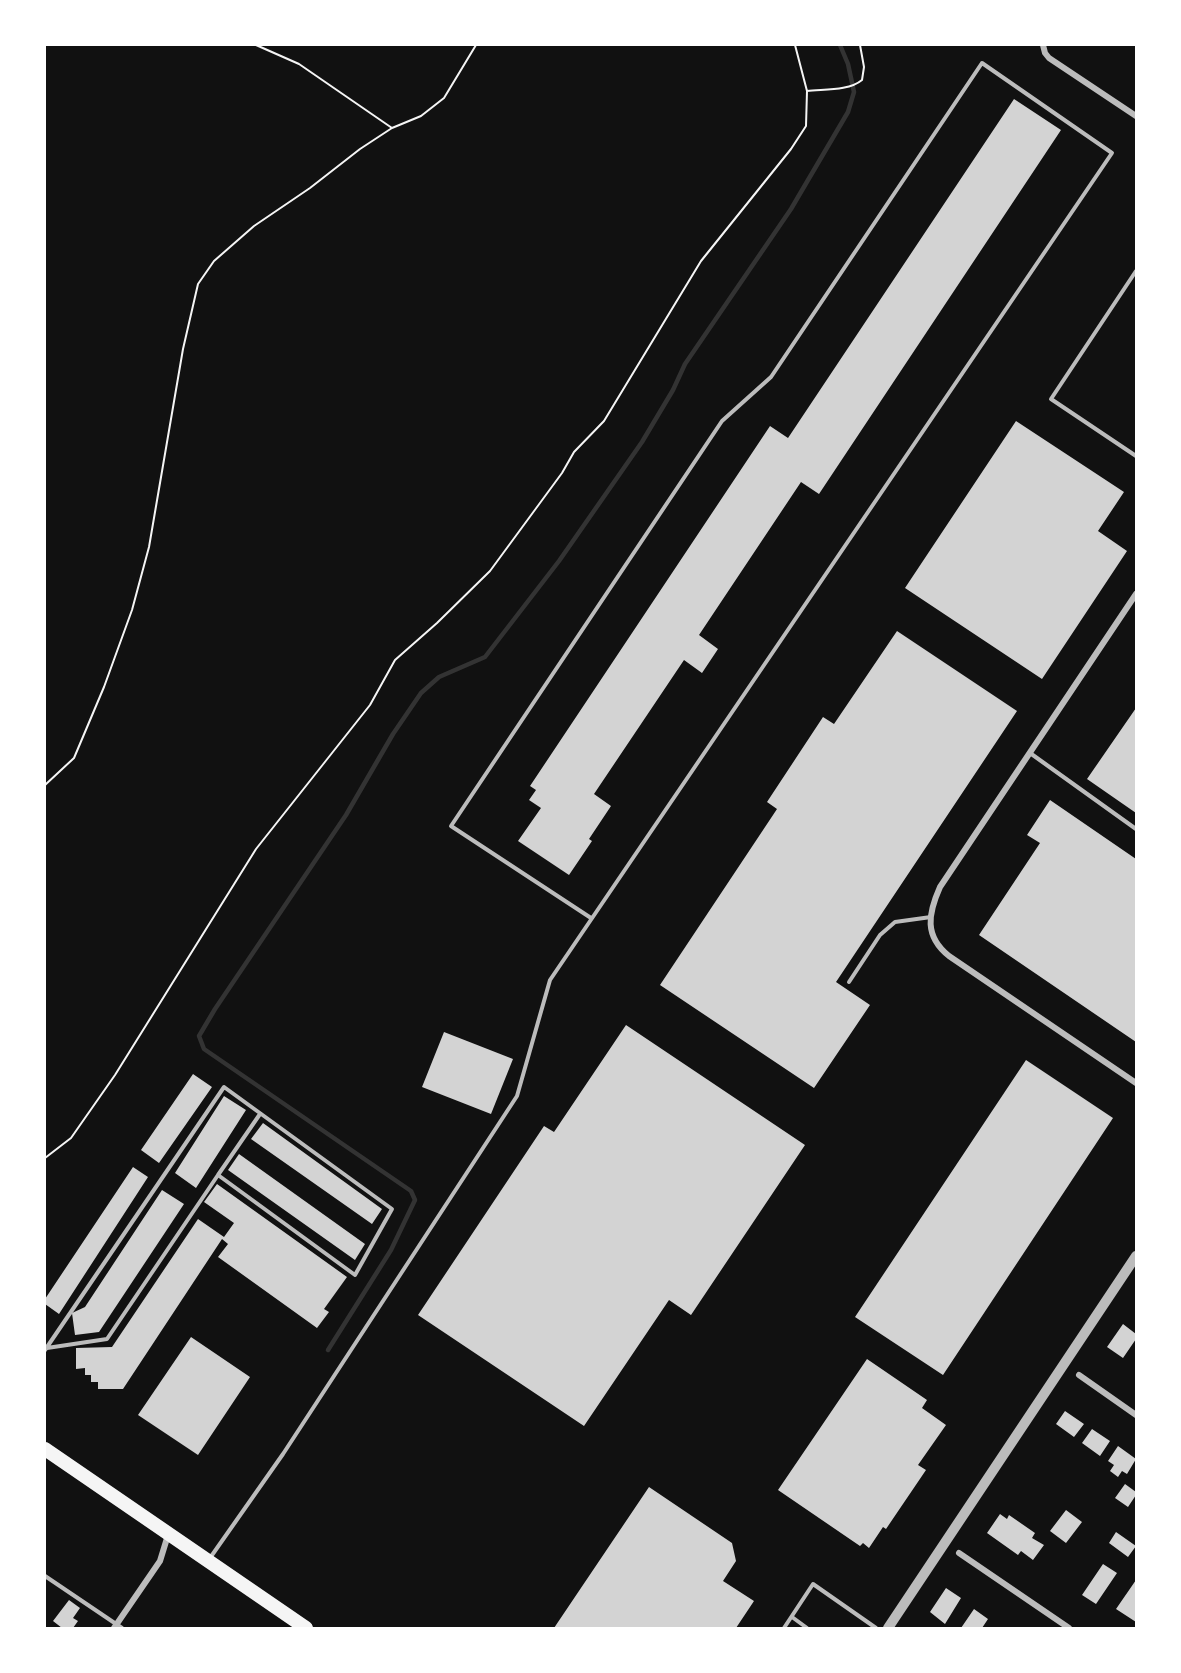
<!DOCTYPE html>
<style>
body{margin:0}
#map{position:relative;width:1181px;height:1673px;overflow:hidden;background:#111;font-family:Helvetica,sans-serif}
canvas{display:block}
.frame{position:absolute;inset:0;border:46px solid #fff;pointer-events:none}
</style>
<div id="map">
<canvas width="1181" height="1673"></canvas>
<div class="frame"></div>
</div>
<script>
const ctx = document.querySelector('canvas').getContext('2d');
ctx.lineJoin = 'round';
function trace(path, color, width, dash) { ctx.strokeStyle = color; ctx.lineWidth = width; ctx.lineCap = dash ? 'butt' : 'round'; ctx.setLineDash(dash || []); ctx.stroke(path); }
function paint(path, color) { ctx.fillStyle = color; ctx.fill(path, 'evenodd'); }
trace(new Path2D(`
 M328,1350l63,-100 24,-50 -4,-9 -207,-142 -5,-13 16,-27 131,-194 47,-81 28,-41 18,-16 46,-20 74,-96 83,-119 31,-52 12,-26 106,-155 57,-97 6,-20 -6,-28 -8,-19`), '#333', 4.5);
paint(new Path2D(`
 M1014,99l47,31 -242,364 -18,-12 -102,153 19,14 -16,24 -18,-13 -90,134 17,12 -22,33 3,2 -23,34 -51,-34 23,-33 -12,-8 7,-10 -6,-4 240,-360 18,12z
 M1016,421l108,71 -26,39 29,20 -85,128 -137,-91z
 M897,631l120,80 -181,271 34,23 -56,83 -154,-103 117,-176 -10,-7 56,-85 11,7z
 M1136,708v105l-49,-34z
 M1050,800l86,59v183l-157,-107 61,-92 -13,-8z
 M626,1025l179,120 -114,170 -22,-15 -85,126 -166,-111 126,-189 10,6z
 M444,1032l69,27 -22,55 -69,-27z
 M1026,1060l87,58 -170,257 -88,-58z
 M193,1074l19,13 -53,76 -18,-13z
 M224,1096l22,14 -50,78 -21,-15z
 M263,1123l119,86 -10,15 -121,-85z
 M239,1154l126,90 -10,16 -127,-90z
 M133,1167l15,10 -89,137 -14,-10v-5z
 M217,1184l130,93 -23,32 5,3 -12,16 -99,-71 10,-13 -6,-5 -99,150h-25v-7h-7v-7h-6v-7l-9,1v-21l36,-1 86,-128 26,18 10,-14 -30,-21z
 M162,1190l22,14 -85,128 -24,3 -3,-22 13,-6z
 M1123,1324l13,10v5l-13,19 -16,-11z
 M191,1337l59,40 -52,78 -60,-40z
 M867,1359l60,41 -5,8 24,17 -28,40 8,5 -40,59 -3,-2 -14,21 -6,-5 -3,3 -82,-56z
 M1065,1411l19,13 -10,13 -18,-13z
 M1092,1429l18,12 -10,15 -18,-13z
 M1118,1446l18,13 -9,15 -5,-3 -4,6 -8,-6 4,-6 -6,-4z
 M1125,1484l11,8v3l-8,12 -13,-9z
 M649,1487l83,56 4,18 -13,20 31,20 -18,27h-182z
 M1066,1510l16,12 -16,21 -16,-12z
 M1000,1514l7,5 2,-4 26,18 -3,5 12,7 -11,15 -12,-9 -3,4 -31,-22z
 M1116,1532l20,14 -8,11 -19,-14z
 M1103,1564l14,9 -21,31 -14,-9z
 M1136,1580v42l-20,-13z
 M946,1588l15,10 -16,26 -15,-12z
 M69,1600l11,8 -7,10 5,3 -5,7h-11l-9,-7z
 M974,1609l14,10 -6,9h-21z`), '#d3d3d3');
trace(new Path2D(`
 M256,45l43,19 93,64
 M795,45l12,46c17,-2 42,0 55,-11l2,-13 -4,-22
 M45,785l29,-27 30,-71 28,-77 17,-63 34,-198 15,-65 16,-23 40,-35 56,-38 50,-39 32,-21 29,-12 23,-18 32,-53
 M45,1158l26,-20 44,-63 141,-226 114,-144 25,-45 42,-37 53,-52 72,-98 12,-21 30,-31 97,-160 90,-112 15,-23 1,-35`), '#f5f5f5', 2);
trace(new Path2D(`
 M1136,271l-85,128 85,57
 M1030,753l106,76
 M849,982l31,-47 15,-13 36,-5
 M218,1175l42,-61
 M45,1350l179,-263 168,122 -37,66 -137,-100 -111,164 -60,9
 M210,1558l73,-104 234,-358 33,-116 562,-827 -130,-90 -211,314 -49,44 -271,405 140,92
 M45,1576l77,52
 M792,1617l15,11
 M784,1628l29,-44 63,44`), '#bcbcbc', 4);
trace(new Path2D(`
 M1043,45l2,8 4,5 87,58
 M1136,594l-196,293c-12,27 -16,49 9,69l187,127
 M1079,1375l57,40
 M959,1553l110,75
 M114,1628l46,-67 8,-26`), '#bcbcbc', 6);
trace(new Path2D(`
 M888,1628l248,-372`), '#bcbcbc', 10);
trace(new Path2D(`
 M45,1449l261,179`), '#f5f5f5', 14);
</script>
